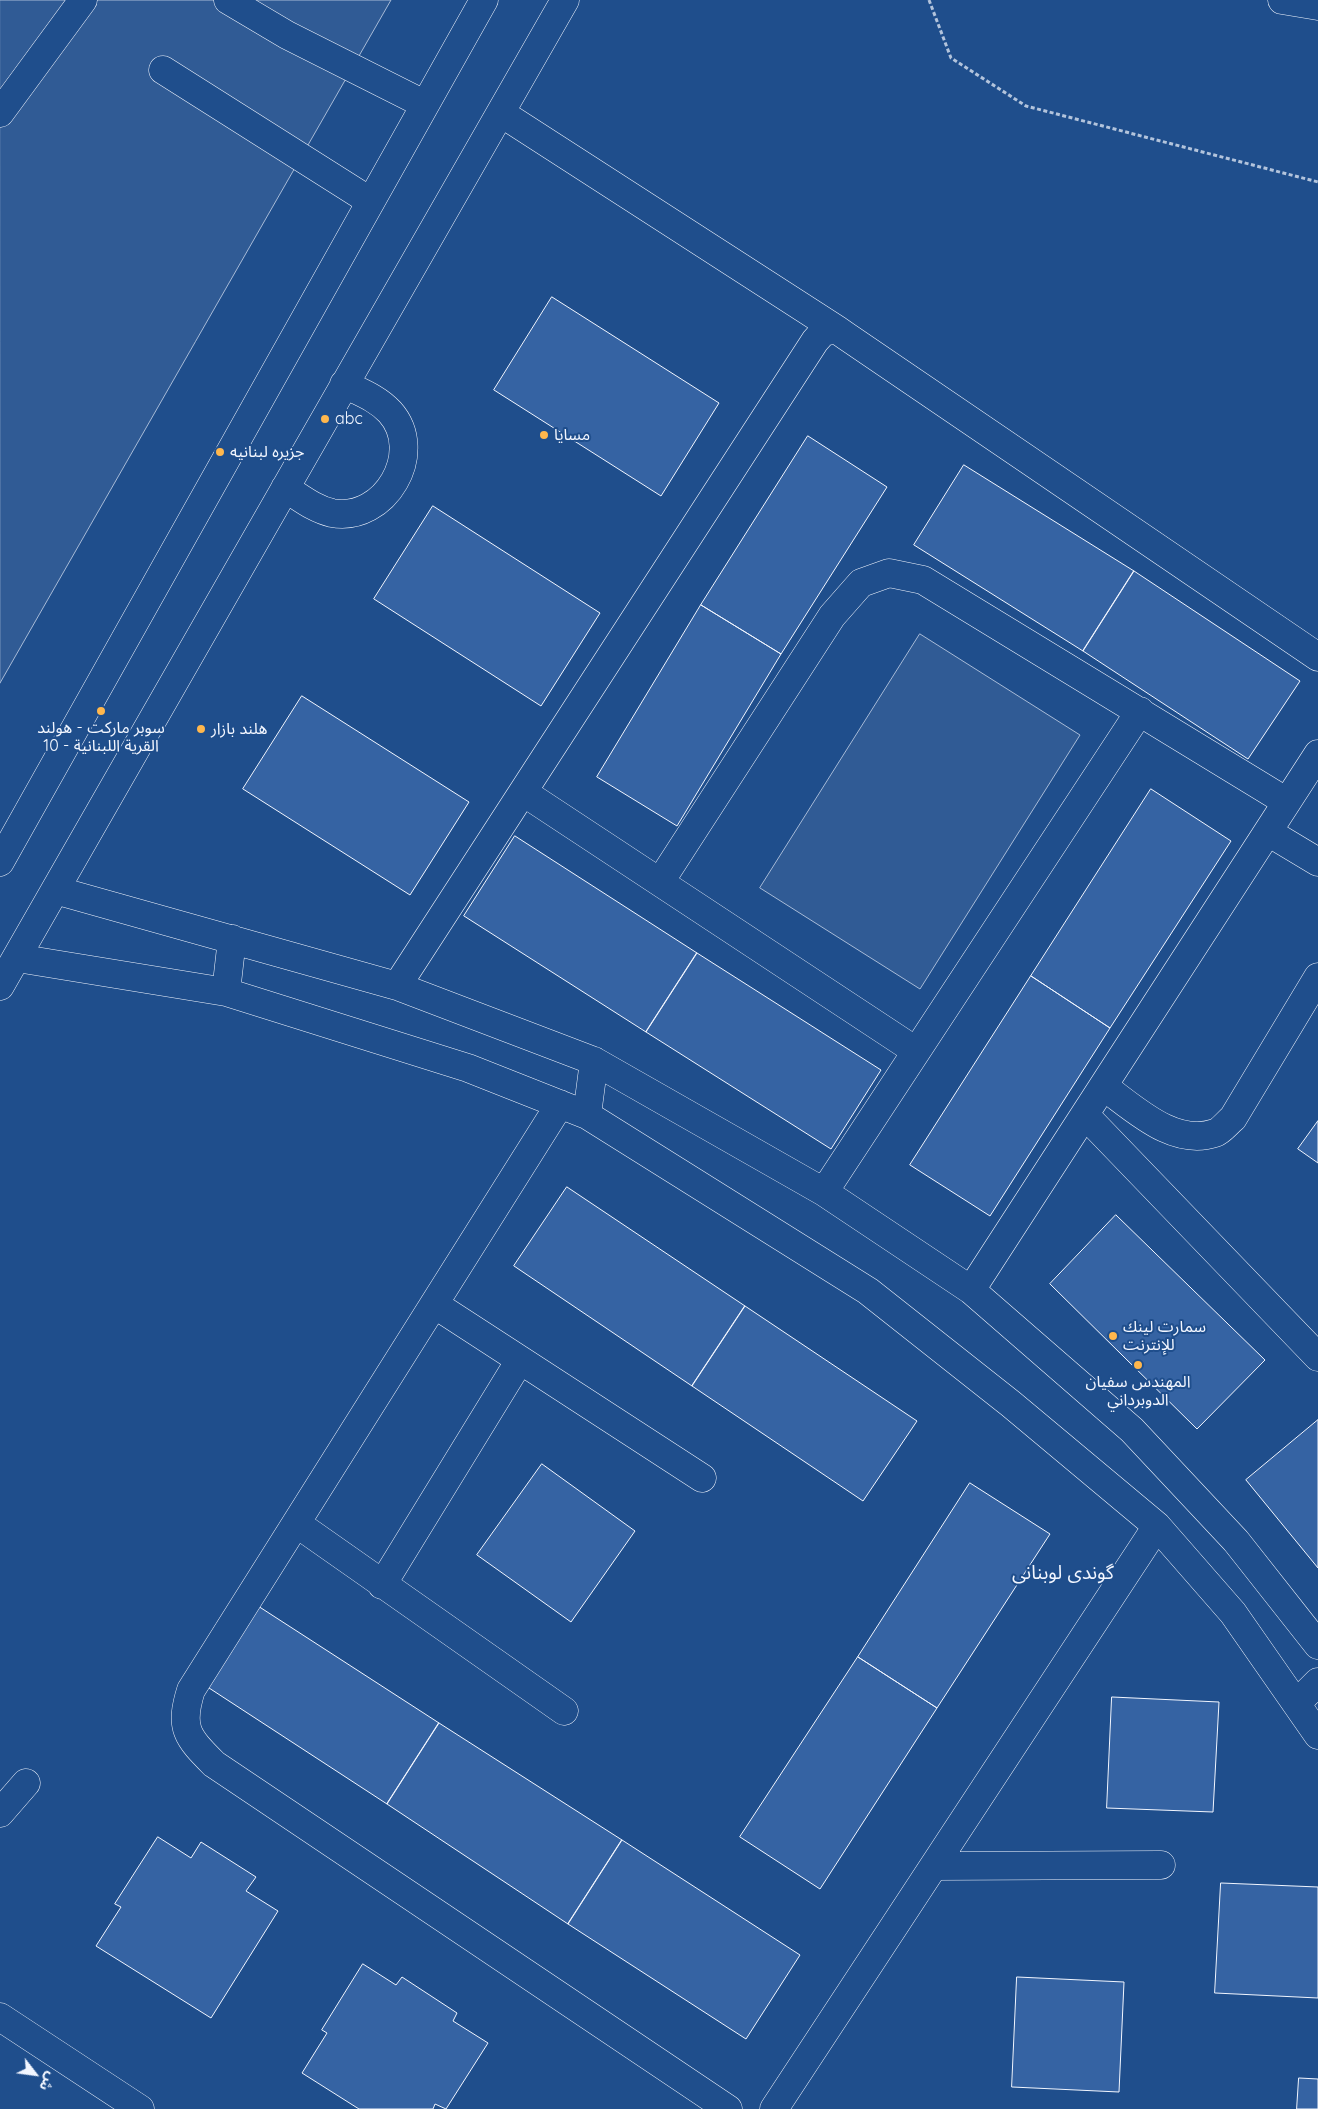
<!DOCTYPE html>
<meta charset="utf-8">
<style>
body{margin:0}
#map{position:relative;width:1318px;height:2109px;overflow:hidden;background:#1f4e8c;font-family:Quicksand,"Noto Sans Arabic",sans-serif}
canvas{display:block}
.north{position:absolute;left:10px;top:2049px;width:50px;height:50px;-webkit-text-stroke:4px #1f4e8c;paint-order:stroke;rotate:120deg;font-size:14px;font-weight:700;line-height:20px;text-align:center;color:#f2f6ff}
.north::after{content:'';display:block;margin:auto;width:18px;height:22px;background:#f2f6ff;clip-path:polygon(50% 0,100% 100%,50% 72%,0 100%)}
</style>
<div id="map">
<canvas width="1318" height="2109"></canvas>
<div class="north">ش</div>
</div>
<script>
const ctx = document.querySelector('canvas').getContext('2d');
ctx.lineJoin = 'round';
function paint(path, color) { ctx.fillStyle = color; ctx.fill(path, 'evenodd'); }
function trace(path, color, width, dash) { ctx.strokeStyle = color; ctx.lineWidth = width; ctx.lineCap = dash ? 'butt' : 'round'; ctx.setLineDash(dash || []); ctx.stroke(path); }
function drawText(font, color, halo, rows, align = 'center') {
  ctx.font = font + ' Quicksand,"Noto Sans Arabic",sans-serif'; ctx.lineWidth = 4; ctx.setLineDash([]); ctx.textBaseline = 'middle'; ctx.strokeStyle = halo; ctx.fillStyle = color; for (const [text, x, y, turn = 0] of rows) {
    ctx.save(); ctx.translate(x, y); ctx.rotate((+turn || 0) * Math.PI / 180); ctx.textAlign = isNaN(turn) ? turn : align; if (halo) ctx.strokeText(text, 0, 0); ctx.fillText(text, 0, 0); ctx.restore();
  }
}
const built = new Path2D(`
 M0,0h391l-391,683z
 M920,634l160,101 -160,254 -160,-101z`);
paint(built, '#305b95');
trace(built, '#a8bbd7', 1);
const building = new Path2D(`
 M552,297l167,106 -58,93 -167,-106z
 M808,436l79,51 -106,167 -80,-49z
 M964,465l170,106 -51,80 -169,-106z
 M433,506l167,107 -59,93 -167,-107z
 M1134,571l166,110 -52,78 -165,-108z
 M701,605l80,49 -104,172 -80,-49z
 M302,696l167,106 -59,93 -167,-106z
 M1151,789l80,52 -121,187 -79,-52z
 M515,836l182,117 -51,79 -182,-116z
 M697,953l184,117 -50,79 -185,-117z
 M1031,976l79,52 -120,188 -80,-51z
 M1318,1121v42l-20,-14z
 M567,1187l178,119 -53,80 -178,-120z
 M1116,1215l149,145 -68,69 -147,-145z
 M745,1306l172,115 -54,80 -171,-115z
 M1318,1420v148l-72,-88z
 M542,1464l93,67 -64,91 -94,-67z
 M970,1483l80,51 -113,174 -79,-51z
 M258,1606l181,117 -52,81 -181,-118z
 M858,1657l79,51 -117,181 -80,-52z
 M1112,1697l107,5 -6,110 -106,-4z
 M439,1723l183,117 -54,84 -181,-120z
 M158,1837l33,21 10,-16 55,35 -10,14 32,20 -67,107 -115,-72 25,-39 -6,-3z
 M622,1840l178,115 -54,84 -178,-115z
 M1221,1883l97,4v111l-103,-5z
 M363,1964l33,21 6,-8 55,36 -4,8 35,22 -42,66 -11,-5 -2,5h-74l-57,-36 25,-40 -5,-3z
 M1017,1977l107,5 -5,110 -107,-5z
 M1299,2078l19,1v30h-21z`);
paint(building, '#3563a3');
trace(building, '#f2f6ff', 1);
const minor = new Path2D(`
 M228,0l59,35 137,69
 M1282,0l36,6
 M163,70l207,131
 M0,113l83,-113
 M501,113l335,216
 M285,488c15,9 29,21 47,25 53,10 94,-61 58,-101 -13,-14 -30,-20 -46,-28
 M523,792l393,259
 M1268,832l50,30
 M0,862l484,-862
 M660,882l172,-266 29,-33 28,-10 34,7 364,222
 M55,890l342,96 197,75 230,131 147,98 161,140 104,111 82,104
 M17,958l209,34 242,76 119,47 281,176 143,113 146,122 76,87 85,122
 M0,986l565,-986
 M397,986l418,-645 8,-9 13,-3 10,7 472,321
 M226,992l6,-53
 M1103,1086c31,22 70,61 112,47 6,-2 12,-10 18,-15l85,-141
 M560,1104l-369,586c-12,38 -4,47 23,74l514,345
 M587,1115l7,-54
 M1085,1115l233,242
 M824,1192l316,-481
 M971,1290l347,-536
 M434,1304l268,174
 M296,1523l268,188
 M382,1585l138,-225
 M1297,1703l21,-21
 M0,1813l26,-30
 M934,1866l227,-1
 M0,2017l140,92
 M774,2109l383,-583`);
trace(minor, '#f2f6ff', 29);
trace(new Path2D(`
 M929,0l22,58 75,48 292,76`), '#b3c4dc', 3, [4, 2.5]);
trace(minor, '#1f4e8c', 28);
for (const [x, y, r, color] of [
 [325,419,5,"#ffb74d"],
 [544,435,5,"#ffb74d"],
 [220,452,5,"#ffb74d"],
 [101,711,5,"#ffb74d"],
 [201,729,5,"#ffb74d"],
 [1113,1336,5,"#ffb74d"],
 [1138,1365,5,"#ffb74d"]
]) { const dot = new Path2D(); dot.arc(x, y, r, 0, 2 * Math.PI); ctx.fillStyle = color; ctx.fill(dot); trace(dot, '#1f4e8c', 2); }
drawText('16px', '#f2f6ff', '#1f4e8c', [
 ["abc",335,419],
 ["مسايا",554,435],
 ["جزيره لبنانيه",230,452],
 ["سوبر ماركت - هولند",101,728,"center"],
 ["10 - القرية اللبنانية",101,746,"center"],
 ["هلند بازار",211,729],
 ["سمارت لينك",1123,1327],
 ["للإنترنت",1123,1345],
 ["المهندس سفيان",1138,1382,"center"],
 ["الدوبرداني",1138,1400,"center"]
], 'left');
drawText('19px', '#f2f6ff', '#1f4e8c', [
 ["گوندی لوبنانی",1063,1573]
]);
</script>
